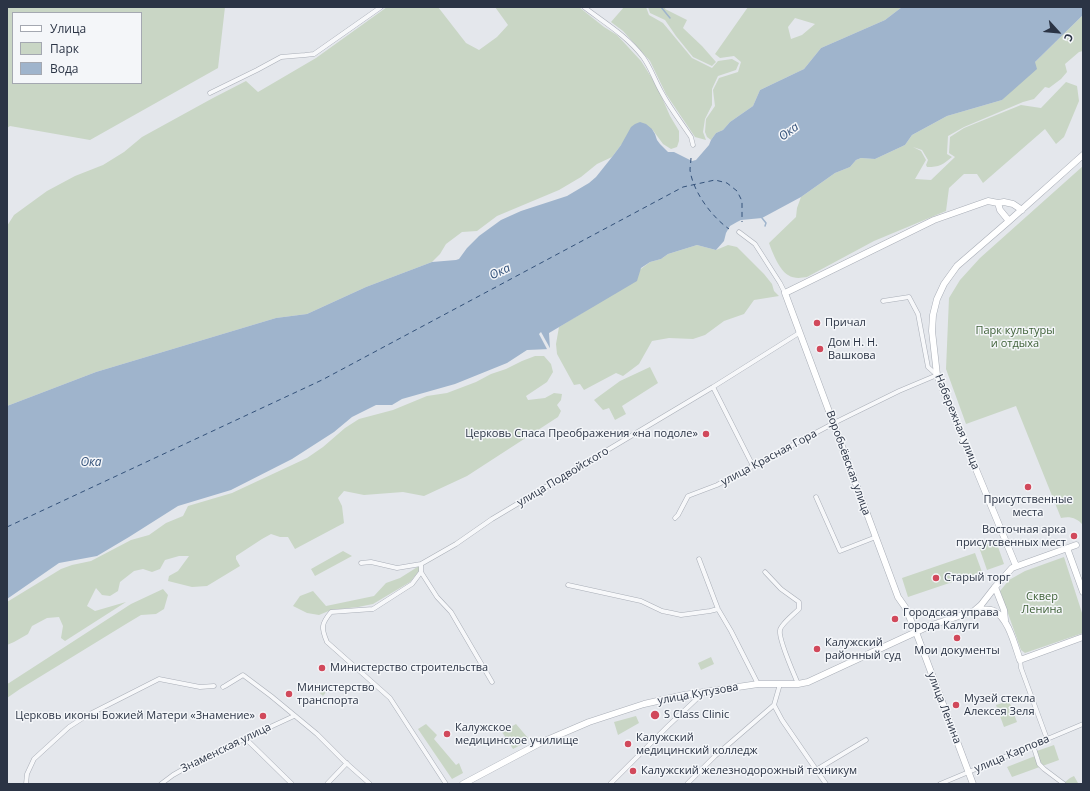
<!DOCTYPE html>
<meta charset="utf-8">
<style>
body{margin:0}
#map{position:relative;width:1090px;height:791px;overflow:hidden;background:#e4e7ec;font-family:"Open Sans",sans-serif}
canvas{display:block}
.frame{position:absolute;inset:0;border:8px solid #2b3445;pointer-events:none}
.legend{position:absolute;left:12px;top:12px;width:130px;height:72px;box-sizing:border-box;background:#f4f6f9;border:1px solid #a4a8b1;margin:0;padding:5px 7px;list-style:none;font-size:12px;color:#2b3445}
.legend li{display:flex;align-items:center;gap:8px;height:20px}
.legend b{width:20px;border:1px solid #a4a8b1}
.north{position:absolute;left:1038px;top:12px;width:40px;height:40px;-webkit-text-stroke:3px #f4f6f9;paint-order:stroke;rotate:117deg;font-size:11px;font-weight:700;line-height:16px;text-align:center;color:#2b3445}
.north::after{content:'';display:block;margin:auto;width:14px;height:18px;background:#2b3445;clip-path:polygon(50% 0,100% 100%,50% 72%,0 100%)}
</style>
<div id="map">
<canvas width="1090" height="791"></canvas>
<div class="frame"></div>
<ul class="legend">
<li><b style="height:5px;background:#fff"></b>Улица</li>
<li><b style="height:11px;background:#c9d6c5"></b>Парк</li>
<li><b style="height:11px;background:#9fb4cc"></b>Вода</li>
</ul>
<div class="north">С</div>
</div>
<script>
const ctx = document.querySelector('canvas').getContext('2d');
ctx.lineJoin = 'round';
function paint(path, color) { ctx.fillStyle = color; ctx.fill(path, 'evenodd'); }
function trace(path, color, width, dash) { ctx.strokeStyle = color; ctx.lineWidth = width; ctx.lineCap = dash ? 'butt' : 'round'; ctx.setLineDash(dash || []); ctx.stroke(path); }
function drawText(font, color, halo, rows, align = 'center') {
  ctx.font = font + ' "Open Sans",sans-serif'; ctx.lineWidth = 3; ctx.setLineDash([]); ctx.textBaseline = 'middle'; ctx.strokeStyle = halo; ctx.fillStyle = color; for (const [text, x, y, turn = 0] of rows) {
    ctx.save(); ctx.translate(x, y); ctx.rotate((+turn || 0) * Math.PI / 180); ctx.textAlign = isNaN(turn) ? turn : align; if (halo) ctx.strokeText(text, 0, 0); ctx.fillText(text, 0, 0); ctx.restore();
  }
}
paint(new Path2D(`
 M7,7h218l-7,61 -128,72 -80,-14 -3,2zM13,13h128v70h-128z
 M387,7h51l28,36 13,7 18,-13 11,-12 -13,-18h84l25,20 13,8 24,26 16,25 13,30 9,15v10l-2,6 -6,2 -8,-5 -11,-15 -31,16 -9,12 -15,7 -16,13 -22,13 -62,26 -20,15 -15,1 -16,12 -6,10 -8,8 -66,25 -59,27 -31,4 -180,54 -89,34v-180l7,-11 33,-24 28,-15 28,-11 21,-13 18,-15 71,-39 33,-17 12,11 58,-34z
 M624,7h22l3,8 14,8 29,35 20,10 6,-7 14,-2 7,4 -3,7 -18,6 -6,13v16l-7,14 -2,13 3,8 -11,-3 -29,-43 -16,-33 -27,-30 -12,-9z
 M648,7h18l-1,2 22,11 -4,8 19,18 14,16 -4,4 -19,-9 -17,-21 -11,-16 -15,-7z
 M748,7h154l-17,13 -64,28 -17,21 -44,21 -7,16 -23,16 -7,8 -7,3 -5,7 -4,-3 -2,-5 1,-13 9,-13 -2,-16 6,-12 19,-6 3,-10 -7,-6 -14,2 -5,-4zM795,18l20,6 -13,11 -11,4 -3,-12z
 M1083,15v36l-4,1 -14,12 2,8 -6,7 -12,9 -4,-1 -11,12 -11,3 -59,25 -16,9 -1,18 5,3c-10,8 -12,10 -25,10l-1,-2 2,-5 -6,-10 -9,-3 8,4 5,9 -11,19 16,1 24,-23 -6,-4 1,-16 14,-9 57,-23 20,3 25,-26 11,4 2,15 -15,36 -8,7 -11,-15 -62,54 -6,-9h-13l-15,14 -3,23 -72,30 -67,36c-6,1 -13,2 -19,-2 -8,-4 -16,-23 -19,-32l27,-26 1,-9 4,-11 34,-24 15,-6 6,-7 5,-2 14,1 30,-14 7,-10 35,-19 55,-16 33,-38z
 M1083,166v359c-6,-7 -13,-9 -22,-7l-45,-112 -50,18 -20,-55 3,-71 11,-18 20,-22z
 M697,245l19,5 12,-5 9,2 27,27 8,10 2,7 5,5 -25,4 -10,14 -20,7 -19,14 -12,4 -24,-1 -17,3 -13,23 -16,12 -7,-3 -32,17 -4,-6 -6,1 -17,-31 -1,-10 3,-17 28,-17 63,-48 11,-3 7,-5z
 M535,356h9l7,8 2,8 -6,10 -21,14 2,4 17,-2 9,-5 8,1 -1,6 -4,5 4,6 -3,6 -91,59 -43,20 -21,-4 -39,3 -20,-4 -6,7 4,8 2,17 -49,26 -7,-12h-8l-9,-3 -9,5 -26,17v3l4,7 -33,20 -15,1 -24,-6 1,-5 9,-5 11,-15h-10l-14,4 -5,9 -8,3 -9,-3 -9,2 -14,11 -2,9 -8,5 -8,-1 -6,-7 -9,18 8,5 31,-9 -61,39 -4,-3 2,-12 -4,-9 -12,1 -15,8 -4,8 -14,8 -7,3v-43l54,-33 11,-4 19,-4 40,-21 18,-5 17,-12 17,-7 5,-10 44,-13 75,-35 16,-11 22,-19 14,-9 34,-9 34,-14 20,-3 29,-11 15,-8 15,-5 16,-8z
 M650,367l8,16 -36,23 4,8 -11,6 -6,-12 -6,2 -9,-10 26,-19z
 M996,541l8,23 -17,6 -8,-23z
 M343,551l9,5 -37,20 -4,-7z
 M975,553l7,19 -74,25 -6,-19z
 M1064,557l19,59v17l-58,20 -4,-3 -21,-59 9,-11 16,-9z
 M419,566v5l-9,11 -37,22 -15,3 -27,3 -12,5 -12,-2 -14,-7 7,-10 13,-5 13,15 48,-10 12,-13 14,-5z
 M163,589l5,6 -4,14 -8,5 -15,1 -15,9 -106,65 -13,9v-14l2,-1 122,-79z
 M711,657l3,7 -13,6 -3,-7z
 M318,684l9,7 -4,5 -9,-8z
 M1009,701l8,21 -13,5 -8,-22z
 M636,716l3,7 -21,12 -4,-13z
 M426,724l11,11 -3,4 22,26 3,-2 4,10 -11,6 -34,-50z
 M516,724l12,14 -2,4 -13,7 -11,-17z
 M1054,745l5,15 -47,17 -5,-10 28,-11 -1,-4z
 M1074,776l4,7c-3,2 -10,2 -13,-1l5,-4z`), '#c9d6c5');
paint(new Path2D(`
 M902,7h181v8l-48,47 2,7 -35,31 -55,16 -35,19 -7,10 -30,14 -14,-1 -5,2 -6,7 -15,6 -34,24 -39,21 -21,2 -4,2 -7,4 -4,7 -2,8 -8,9 -19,-5 -29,9 -7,5 -11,3 -9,6 -4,13 -88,52 1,16 -23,1 -20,13 -52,21 -53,15 -10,6h-16l-24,12 -18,15 -42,27 -61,31 -53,16 -49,31 -32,19 -38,7 -52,36v-193l89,-34 180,-54 31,-4 59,-27 66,-25 24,-2 3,-1 8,-11 12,-12 22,-16 20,-9 46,-15 22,-13 7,-6 16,-20 9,-12 10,-18 4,-3 5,-2 6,2 6,5 3,5 2,6 3,4 8,8h6l18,9 4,-1 13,-15 2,-5 5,-7 7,-3 7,-8 23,-16 7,-16 44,-21 17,-21 64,-28z`), '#9fb4cc');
paint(new Path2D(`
 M541,332l10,18 -3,1 -9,-17z`), '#e4e7ec');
trace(new Path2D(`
 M661,7l9,11
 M762,218l4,5 -1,3`), '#9fb4cc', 1.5);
trace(new Path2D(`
 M691,158c0,4 -1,8 -1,12 3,22 22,47 39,59
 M7,527l315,-147 361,-193 32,-7 12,3 10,8 5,10v21`), '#34527a', 1, [5, 4]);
const street = new Path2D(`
 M584,7c21,16 43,29 59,50 8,11 12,24 19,36 8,15 19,29 29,44l2,8
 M210,93l47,-23 24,-13 24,-2 9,-1 67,-47
 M739,232l16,12 25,39 5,10
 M713,387l40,79
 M816,497l24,54 36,-14
 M675,518l3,-3 10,-19 29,-11 121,-64 61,-30 38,-16 -9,-8 -10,-53 -9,-17 -26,4
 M699,559l19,50 13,22 27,53
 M361,563l10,-1 26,6 24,-4
 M421,572l16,25 14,15 41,70
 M765,572l16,17 18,13v7c-5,5 -18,15 -19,21 -2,9 14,44 18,54
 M568,585l73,16 21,10 10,2 9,2 29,-4 8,-2
 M1020,660l1,8 26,71
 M223,687l2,-1 18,-11 28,21 46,38 27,27 26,23
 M774,705l8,15 44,64
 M246,739l46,45
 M1033,745l6,19 5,5 20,15
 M816,770l50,-30
 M26,784l1,-10 7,-15 35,-32 17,-11 73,-37 41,8 14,-1
 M161,784l12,-9 30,-17 91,-42
 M327,784l20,-21
 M446,784l-56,-86 -63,-56c-6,-14 -6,-18 4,-30l42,-3 39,-25 9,-12v-8l35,-20 36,-25 221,-132 86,-54
 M610,784l58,-58 36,-34
 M687,784l28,-28 59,-51 6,-21
 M940,784l143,-60`);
const secondary = new Path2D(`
 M998,203l2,7 9,11
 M1067,548l16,44
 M1016,566l-79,-191 -5,-44 1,-16 4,-16 7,-15 13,-18 52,-45 74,-66
 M995,587l9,23 1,10
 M976,610c5,0 13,-2 18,1 14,6 21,35 26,49l63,-23
 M463,784l77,-41 49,-21 55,-18 40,-9 74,-11h40l10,-2 121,-56 45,-15 7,-6 14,-18 17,-19 64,-23
 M973,784l-57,-152 -11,-25 -7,-10 -113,-304 149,-73 54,-19 10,2 6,-1 9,2 9,6`);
trace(street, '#a9aeb7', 5);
trace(secondary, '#a9aeb7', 7);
trace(street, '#f7f8fa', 4);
trace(secondary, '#fff', 6);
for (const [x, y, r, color] of [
 [817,323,4,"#d1495b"],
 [820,349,4,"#d1495b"],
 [706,434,4,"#d1495b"],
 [1028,487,4,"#d1495b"],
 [1074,536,4,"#d1495b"],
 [936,578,4,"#d1495b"],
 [895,619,4,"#d1495b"],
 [957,638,4,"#d1495b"],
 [817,649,4,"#d1495b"],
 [322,668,4,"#d1495b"],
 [289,694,4,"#d1495b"],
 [956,705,4,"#d1495b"],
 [655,715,5,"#d1495b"],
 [263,716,4,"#d1495b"],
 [447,734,4,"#d1495b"],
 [628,744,4,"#d1495b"],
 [633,771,4,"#d1495b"]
]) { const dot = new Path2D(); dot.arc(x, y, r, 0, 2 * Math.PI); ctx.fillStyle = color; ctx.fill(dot); trace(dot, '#f4f6f9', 1.5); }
drawText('11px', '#2b3445', '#f4f6f9', [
 ["Причал",825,323],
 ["Дом Н. Н.",828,343],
 ["Вашкова",828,356],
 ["Церковь Спаса Преображения «на подоле»",698,434,"right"],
 ["Присутственные",1028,500,"center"],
 ["места",1028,513,"center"],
 ["Восточная арка",1066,530,"right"],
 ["присутсвенных мест",1066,543,"right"],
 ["Старый торг",944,578],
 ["Городская управа",903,613],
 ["города Калуги",903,626],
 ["Калужский",825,643],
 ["районный суд",825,656],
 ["Мои документы",957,651,"center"],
 ["Министерство строительства",330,668],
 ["Министерство",297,688],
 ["транспорта",297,701],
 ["Музей стекла",964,699],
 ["Алексея Зеля",964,712],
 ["S Class Clinic",664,715],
 ["Церковь иконы Божией Матери «Знамение»",255,716,"right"],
 ["Калужское",455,728],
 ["медицинское училище",455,741],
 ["Калужский",636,738],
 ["медицинский колледж",636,751],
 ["Калужский железнодорожный техникум",641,771]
], 'left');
drawText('11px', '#3f6138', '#f4f6f9', [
 ["Парк культуры",1015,331],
 ["и отдыха",1015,344],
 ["Сквер",1042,597],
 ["Ленина",1042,610]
]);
drawText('11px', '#2b3445', '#f4f6f9', [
 ["Набережная улица",957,422,68],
 ["улица Красная Гора",769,458,-28],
 ["Воробьёвская улица",848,463,70],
 ["улица Подвойского",563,477,-31],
 ["улица Кутузова",698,694,-10],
 ["улица Ленина",944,708,69],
 ["Знаменская улица",226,748,-26],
 ["улица Карпова",1012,754,-23]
]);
drawText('italic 12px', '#34527a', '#f4f6f9', [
 ["Ока",789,132,-36],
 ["Ока",500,272,-25],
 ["Ока",91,463]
]);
</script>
